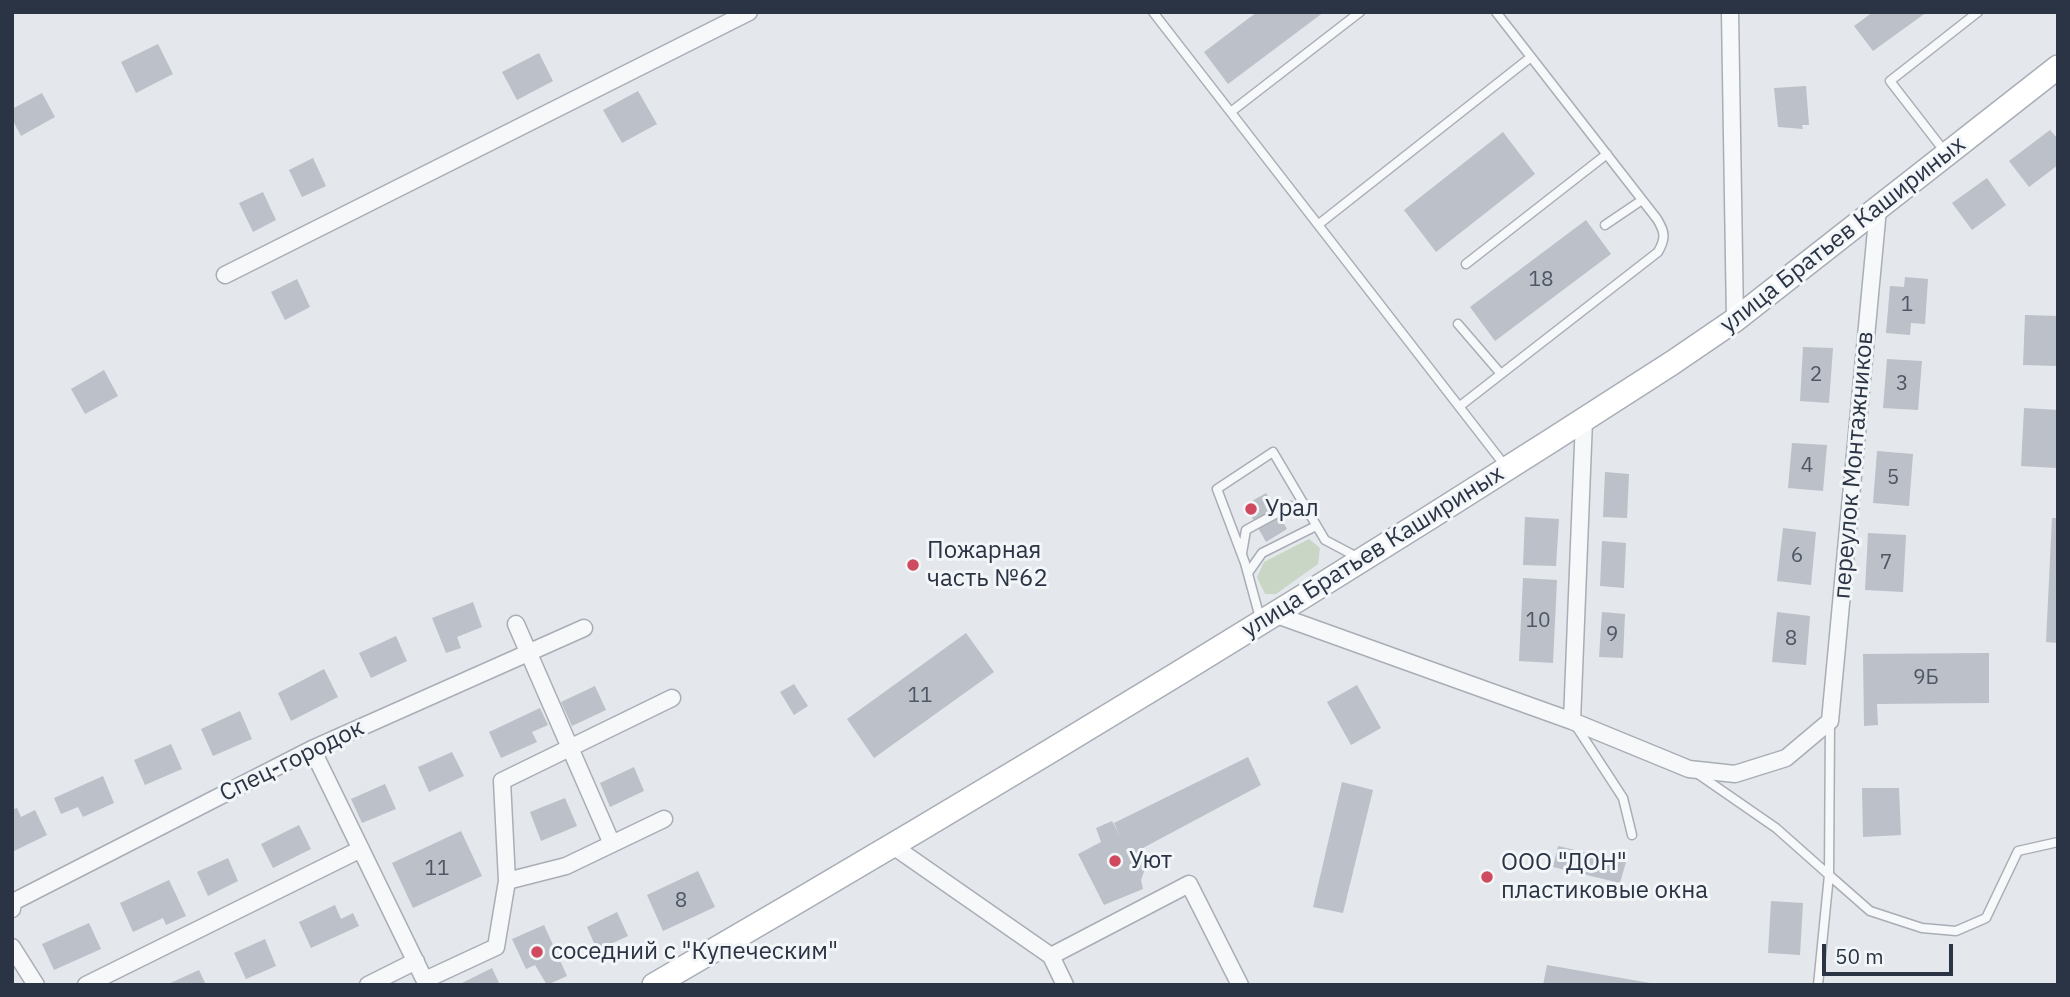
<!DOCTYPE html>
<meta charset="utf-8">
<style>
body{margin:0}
#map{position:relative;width:2070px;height:997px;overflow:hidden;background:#e4e7ec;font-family:"IBM Plex Sans",sans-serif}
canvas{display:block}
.frame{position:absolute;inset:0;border:14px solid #2b3444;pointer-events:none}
.scale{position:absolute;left:1822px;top:944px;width:131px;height:32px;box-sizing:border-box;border:4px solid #2b3444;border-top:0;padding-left:9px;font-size:21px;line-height:24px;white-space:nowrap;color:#2b3444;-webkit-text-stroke:5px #f3f6f9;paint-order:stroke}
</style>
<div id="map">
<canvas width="2070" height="997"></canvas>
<div class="frame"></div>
<div class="scale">50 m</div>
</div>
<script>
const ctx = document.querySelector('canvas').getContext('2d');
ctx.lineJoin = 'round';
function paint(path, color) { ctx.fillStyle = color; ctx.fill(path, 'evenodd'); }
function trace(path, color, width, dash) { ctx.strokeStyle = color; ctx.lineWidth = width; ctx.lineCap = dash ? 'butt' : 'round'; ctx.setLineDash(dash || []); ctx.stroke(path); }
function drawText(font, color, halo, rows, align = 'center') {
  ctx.font = font + ' "IBM Plex Sans",sans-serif'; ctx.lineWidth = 6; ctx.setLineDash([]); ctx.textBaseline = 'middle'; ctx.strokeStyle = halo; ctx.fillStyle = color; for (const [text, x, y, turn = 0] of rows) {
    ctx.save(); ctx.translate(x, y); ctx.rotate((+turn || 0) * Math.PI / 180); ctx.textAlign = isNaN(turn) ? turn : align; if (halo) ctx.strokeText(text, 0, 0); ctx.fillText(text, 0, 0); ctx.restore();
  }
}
paint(new Path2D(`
 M1309,539l11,9 -2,16 -42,30h-11l-8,-17 7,-15z`), '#c9d5c5');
paint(new Path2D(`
 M1257,12h67l-96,72 -24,-32z
 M1873,12h54l-54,39 -19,-25z
 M158,44l15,30 -37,19 -15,-31z
 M539,53l14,28 -36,19 -15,-28z
 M1806,86l3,39h-7l1,4 -25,-2 -4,-39z
 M638,91l19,33 -35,19 -19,-33z
 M42,93l13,24 -34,19 -9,-17v-10z
 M2050,130l8,9v26l-29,22 -20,-26z
 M1503,132l32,42 -99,78 -32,-42z
 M313,158l13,28 -24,11 -13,-27z
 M1987,178l19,27 -34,25 -20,-27z
 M263,192l13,28 -23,12 -14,-29z
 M1586,220l25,34 -116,87 -25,-34z
 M1905,277l23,2 -3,45 -14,-1 -1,12 -24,-2 4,-47 14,1z
 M297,279l13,28 -25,13 -14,-28z
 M2025,315l33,1 -1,50 -34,-1z
 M1803,347l30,1 -4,55 -29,-2z
 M1887,359l35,2 -4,49 -35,-2z
 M104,370l14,26 -33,18 -14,-25z
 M2024,408l34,2 -2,58 -35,-2z
 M1792,443l35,2 -4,46 -35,-3z
 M1877,451l36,3 -4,52 -36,-3z
 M1605,472l24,2 -2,44 -24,-1z
 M1266,493l21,36 -21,13 -21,-37z
 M1525,517l34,2 -3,47 -33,-1z
 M2052,518h6v125l-12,-1z
 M1783,528l33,4 -5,53 -34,-4z
 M1868,533l38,2 -3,57 -38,-2z
 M1602,541l24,2 -2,45 -24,-2z
 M1523,578l34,2 -4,83 -34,-2z
 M473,602l9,25 -25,10 4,11 -15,5 -14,-35z
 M1602,612l23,2 -2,44 -24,-1z
 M1777,612l33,4 -4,49 -34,-3z
 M966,633l28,39 -120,86 -27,-39z
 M396,636l11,25 -36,17 -12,-25z
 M1989,653v50l-112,1 1,21 -14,1 -1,-72z
 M324,669l14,28 -47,24 -13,-28z
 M794,684l14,22 -14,9 -14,-23z
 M1357,685l24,43 -30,17 -24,-43z
 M595,686l11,24 -34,16 -11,-24z
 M540,708l8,17 -16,7 5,10 -36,16 -12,-26z
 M240,711l12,28 -39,17 -12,-27z
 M171,744l11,25 -37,16 -11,-25z
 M452,752l12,24 -35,16 -11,-25z
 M1248,757l13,28 -120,64 10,17 -6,3 -4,11 2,9 -39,16 -26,-51 23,-12 -5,-14 16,-7 8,15 -6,-13z
 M634,767l10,24 -34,16 -10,-24z
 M103,776l11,27 -31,14 -5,-10 -17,7 -7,-16z
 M1342,782l31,8 -30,123 -30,-6z
 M385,784l11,25 -34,14 -11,-24z
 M1862,788h37l2,47 -38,2z
 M565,798l12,28 -36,15 -11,-29z
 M17,808l4,9 14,-7 12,25 -35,17v-42z
 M299,825l12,24 -38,19 -12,-24z
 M461,831l21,45 -69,32 -21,-45z
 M1558,846l68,16 -6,21 -67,-16z
 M228,858l10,23 -30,15 -11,-24z
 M698,871l17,36 -52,24 -16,-36z
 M169,880l17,36 -20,9 -3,-7 -30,14 -13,-29z
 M1771,901l32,2 -3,52 -32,-2z
 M335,905l6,14 12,-6 6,13 -48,22 -12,-26z
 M617,912l11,24 -31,14 -10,-23z
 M89,923l12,26 -47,21 -12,-26z
 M544,925l23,51 -20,9 -12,-20 -9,4 -14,-30z
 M265,939l11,27 -30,13 -12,-26z
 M1547,965l103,18 -1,2h-106z
 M492,968l8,17h-42z
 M199,970l7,15h-40z`), '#bbc0c9');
const lane = new Path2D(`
 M1153,12l353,455
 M1232,111l128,-99
 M1945,152l-55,-71 88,-69
 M1319,224l212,-167
 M1605,225l37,-25
 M1466,264l141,-110
 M1458,324l43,50
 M1460,406l198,-154c8,-14 7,-20 -1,-33l-161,-207
 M1242,553l4,-23 44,-24 17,5
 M1248,573l14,-20 54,-27
 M1260,618l-15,-55 -28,-74 56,-37 52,88 34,18
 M1830,721l-1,154 41,36 52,17 34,3 30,-13 32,-67 40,-9
 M1576,726l47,72 9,37
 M1698,774l78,54 53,47 -11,110`);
const street = new Path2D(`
 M1730,12l5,308
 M225,275l524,-263
 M1274,614l298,107 117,48 46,5 51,-16 44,-37 48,-512
 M516,624l96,220
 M1572,721l12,-301
 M312,749l115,236
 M893,846l158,110 14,29
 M507,881l59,-15 98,-47
 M12,909l1,-7 299,-153 272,-121
 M12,947l24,38
 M1051,956l138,-72 51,101
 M425,980l71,-33 11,-66 -5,-100 170,-83
 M86,985l275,-136
 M368,985l48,-24`);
const secondary = new Path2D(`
 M654,985c344,-199 684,-406 1018,-622l63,-43 323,-253`);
trace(lane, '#a9aeb6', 11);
trace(street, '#a9aeb6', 19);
trace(secondary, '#a9aeb6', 26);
trace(lane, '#f6f8fa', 8);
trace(street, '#f6f8fa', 16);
trace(secondary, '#fff', 23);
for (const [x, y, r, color] of [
 [1251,509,7,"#cf4a5e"],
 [913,565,7,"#cf4a5e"],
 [1115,861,7,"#cf4a5e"],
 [1487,877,7,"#cf4a5e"],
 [537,952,7,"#cf4a5e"]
]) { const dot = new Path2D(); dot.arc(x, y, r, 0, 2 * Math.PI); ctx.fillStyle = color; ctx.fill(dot); trace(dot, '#f3f6f9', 2.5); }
drawText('21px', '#4f5765', null, [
 ["18",1541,280],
 ["1",1907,305],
 ["2",1816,375],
 ["3",1902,384],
 ["4",1807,466],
 ["5",1893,478],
 ["6",1797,556],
 ["7",1886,563],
 ["10",1538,621],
 ["9",1612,635],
 ["8",1791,639],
 ["9Б",1926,678],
 ["11",920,696],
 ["11",437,869],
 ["8",681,901]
]);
drawText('24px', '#2b3444', '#f3f6f9', [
 ["улица Братьев Кашириных",1843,235,-38],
 ["переулок Монтажников",1854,465,-85],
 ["улица Братьев Кашириных",1373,552,-32],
 ["Спец-городок",292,761,-26]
]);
drawText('24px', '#2b3444', '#f3f6f9', [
 ["Урал",1265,509],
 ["Пожарная",927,551],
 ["часть №62",927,579],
 ["Уют",1129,861],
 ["ООО \"ДОН\"",1501,863],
 ["пластиковые окна",1501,891],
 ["соседний с \"Купеческим\"",551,952]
], 'left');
</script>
